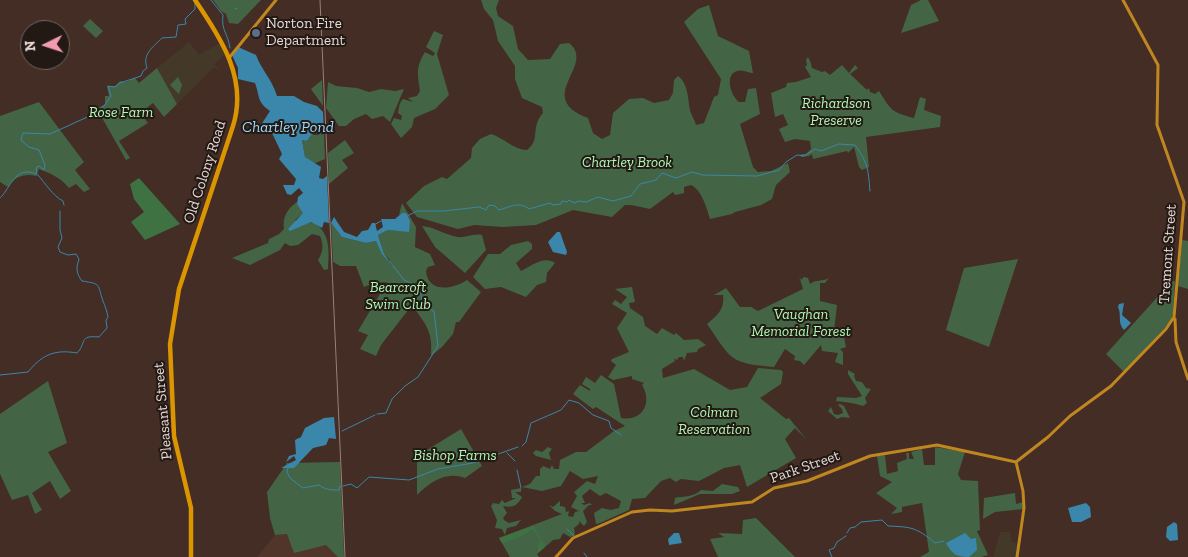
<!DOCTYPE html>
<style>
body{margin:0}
#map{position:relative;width:1188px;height:557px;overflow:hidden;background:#432d25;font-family:"Zilla Slab",serif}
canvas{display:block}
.north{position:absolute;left:20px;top:20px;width:50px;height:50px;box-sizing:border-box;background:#221814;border:1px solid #716560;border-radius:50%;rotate:266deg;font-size:14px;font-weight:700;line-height:20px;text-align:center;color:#e7d8d3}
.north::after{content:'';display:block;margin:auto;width:18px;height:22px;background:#f19ab0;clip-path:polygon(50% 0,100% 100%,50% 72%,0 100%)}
</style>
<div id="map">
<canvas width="1188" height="557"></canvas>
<div class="north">N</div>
</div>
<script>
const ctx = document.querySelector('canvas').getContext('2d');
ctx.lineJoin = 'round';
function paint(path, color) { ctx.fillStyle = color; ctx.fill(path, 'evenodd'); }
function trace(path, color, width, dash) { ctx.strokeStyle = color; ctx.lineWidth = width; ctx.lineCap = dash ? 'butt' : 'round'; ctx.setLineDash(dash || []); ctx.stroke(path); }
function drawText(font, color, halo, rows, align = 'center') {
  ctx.font = font + ' "Zilla Slab",serif'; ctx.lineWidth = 4; ctx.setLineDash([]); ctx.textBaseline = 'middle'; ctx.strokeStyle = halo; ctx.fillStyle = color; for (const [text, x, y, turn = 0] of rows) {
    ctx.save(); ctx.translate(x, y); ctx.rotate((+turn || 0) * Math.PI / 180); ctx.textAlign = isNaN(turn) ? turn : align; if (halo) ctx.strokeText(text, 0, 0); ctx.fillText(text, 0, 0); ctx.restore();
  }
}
paint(new Path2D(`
 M287,534l39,11 12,12h-81l18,-22z`), '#52352a');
paint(new Path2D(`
 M189,42l10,13 21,-12 6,11 -12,10 9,9 -9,-6 -37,37 -20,-36z
 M1000,532h10l2,10 5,1 -1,14h-23z`), '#443829');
paint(new Path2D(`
 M213,0h48l-23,24 -9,-1 -3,-9 -5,-3z
 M481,0h18l-3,8 2,8 15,10 5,23 10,11 22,-1 10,-15 9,-1c28,22 -36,54 19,75l5,15 9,6 8,-4 3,-22 16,-14 14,-1 11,5 15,-3 4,-7 1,-13 4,-4c10,7 10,23 12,34 1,5 5,10 6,15l8,-2 10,-26 4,-2 3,-16 -37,-57 14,-13 11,-4 9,31 31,15 4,22c-5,0 -10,-4 -16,-2 -13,4 -6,25 2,31h6l3,-13 8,-1 4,26 -20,10 13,43 5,5 13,-1 17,-8 2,9 -14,13 -4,14 -11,6 -26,7 -3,2 -22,5c-3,-10 -8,-29 -19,-34l-7,2v6l-9,2 -2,-3 -23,17 -19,-4h-6l-13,12 -39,-7 -37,15 -33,2 -29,-2 -16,4 -41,-12 -11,-14 18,-17 18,-9 5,2 24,-21 1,-10 8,-9 11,-5c13,4 23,16 36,16 14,-10 3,-23 16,-37l-1,-6 -20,-9 -7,-19v-13l-17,-25 -5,-21 -9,-11z
 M921,0h7l11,21 -38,12 10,-28z
 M90,19l13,12 -7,7 -13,-12z
 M434,31l9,4 -6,19 12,41 -14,14 -21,9 -2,9 -11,11 -10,-14 3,-6 7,2 1,-4 -4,-3c1,-5 1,-10 5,-14l10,3 -5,-4 9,-2 3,-5c-2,-16 -5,-23 5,-39l8,4 2,-3 -9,-6z
 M808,57c8,14 -3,8 14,15l3,-1 5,4 12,-10 7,8 6,-8 3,3 -8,6 17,16 2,-2 1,4 5,2 4,-3c12,19 12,21 35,27l6,-21 6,2 -2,11 17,6 -1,11 -74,10 3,30 -7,3 -3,-3 -5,-20 -6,6 -1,-2 -34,8 -1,-5 -3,2 -8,1v-3h5l5,-5 -1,-8 -15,-2 -10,3 -6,-13 9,-4 -5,-11 -8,3 -4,-24 15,-6 1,-4 9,-1 15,-5 -6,-10 2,-2 -1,-5z
 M157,68l20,36 -13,13 -11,-14 -13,10 8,10 -29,18 11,17 -4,2 -29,-51 8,-5v-8h4l-2,-10h8l5,-5 6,1 9,-4 4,5z
 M178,77l4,8 -3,9 -9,-9z
 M322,80l1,26 -12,-17z
 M328,82l8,4 21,2 12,4 12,-3 14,2 9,-2 -14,33 -7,-6 -11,3 -6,-5 -12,5 -8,7h-7l-13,-18z
 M39,102l45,60 -9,8 15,19 -6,3 -8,-8 -7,4c-9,-11 -18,-14 -30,-19l-3,7c-11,-3 -22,1 -28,11l-8,-5v-66z
 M324,132l1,27 -12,5 -8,-7 -3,-17 5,1 4,-6h11z
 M345,140l9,13 -12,7 6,8 -19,16 -1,-31z
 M297,202l7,11 -9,7 7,4 11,-2c18,11 16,29 15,47l-4,1 -6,-10c5,-8 6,-14 2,-24l-8,-2 -14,11 -8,1 -5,-3 -5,7 -30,15 -18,-7 36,-15 1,-4 10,-5 5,-5c-2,-12 4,-21 13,-27z
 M402,203l14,24 -1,20 15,7 5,11 -7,2 -2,4c2,23 28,18 41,9l14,12 -22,30h-3l-3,12 -11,13 -11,9c2,-25 -5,-31 -19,-51l-31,40 -5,11 -16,-7 8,-14 -10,-4 29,-49 -13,1 -10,4 -8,-21h-16l-7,-4 -2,-39 11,14 24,6 10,-2 13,21 1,-2 -6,-6 -6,-19 10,-5 16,1 -2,-18 -3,2z
 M422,226c13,1 23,9 36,11 8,1 15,-4 24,-2l4,15 -21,23 -30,-26z
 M1182,240l6,1v48l-10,-3z
 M528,241l4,3v5l-16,14 5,8c10,-5 23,-16 34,-8l-8,10 -1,9 -9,3 -11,12 -25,-10 -16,2 -12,-12 15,-23h12l11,-9z
 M1018,259l-29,88 -43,-17 18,-62z
 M799,276l2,4 3,-3 4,1 2,6c6,-5 12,-2 19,-6l-4,5h-5v18l17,4 -3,26 9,1 3,15 -6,2 3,3v13l-8,-3 3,-9 -16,-2 -1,-6 -17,20 -4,-4 -6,-1 1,-4 -10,-7 -11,18c-45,-4 -42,-7 -67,-43 10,-8 18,-15 16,-29h-9l12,-7 14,19h11l7,4 45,-22z
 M1175,281l-2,33 -2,7 -47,51 -18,-18 55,-61c2,-9 5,-11 14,-12z
 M632,287l3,15 -6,1 1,5 13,9 2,9 12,8 5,-6 12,7 2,-2 8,7 14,-1 8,6 -8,4 -1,3 -10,1 -3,8 -1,-4h-4l-2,3 -3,-2 1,3 -13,8 1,9 31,-9 36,21 17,-3 11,-19 23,2 2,2 -2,12 -21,14 26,21 3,-1 17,21 -11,-11 -10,11 11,19 -49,29 -7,-22 -16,3 -25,13 -18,-2 -5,3 -6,-4 -9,3 -16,17 -13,1 -3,11 -29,13 -4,1 -2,-11 8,-5 9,2 8,-2 2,-7 -15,-8 -6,3 -10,-7 -8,7 3,7h-4l3,2 6,-2 2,2h-3l-6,6 4,11 -3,4 -5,-5v3l-5,4 1,7 -5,2 -7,-4 -3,6 -7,1 -16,14 2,3h-29l-11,-19 63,-24 -7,-3 -6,-6 4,2 7,-6v5l5,1 1,5 3,-1 -1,5 5,1 2,-5 4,-1 -8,-4 6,-11 -3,-4 13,-11 8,3 3,-8 -15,3 -13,-8 -9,15 -19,5 -20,-4 8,-3 6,-8h4v-7l3,-3 7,3 2,-4 2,4h5l1,-9 16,-8h10l28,-21 11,-5 -29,-19 -3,2 -20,-15 7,-9 10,6v-2l-8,-5 4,-7 9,6 6,-8 13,9 7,34c21,4 32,-15 21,-33l2,-2 -12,-4v-3l-19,4 -5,-3 8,-12 -5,-4 1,-2 17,-7 -12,-24 10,-15 -15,-9 3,-4 6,4 6,-7 -12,-8z
 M848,370l7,4 -1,2 2,5 6,1 4,6 5,1 -6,9 2,5 -4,3c-9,-3 -18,-4 -27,-5l1,-4 19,1 6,-2 -14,-22z
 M48,381l19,62 -19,9 23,39 -11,8 -10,-18 -18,12 10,17 -7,4 -7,-19 -16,5 -12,-26v-60z
 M840,404l4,2 6,12 -8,-1 -5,2 -9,-8 3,-4 3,7 4,1 5,-2 -1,-4 -4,-4z
 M461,429l21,37 -17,12c-19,-7 -35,4 -48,17v-36l10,-9z
 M548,447l4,2 -3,4 2,7 -15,-4 -3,-3 3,-3 6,2z
 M935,447l30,5 -7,22 3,6 17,1 2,49 -3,1 11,24 -7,2h-61l9,-5 -7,-49 -20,4v5l-11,2 6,-6 -21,-15 16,-11 -12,-6 -3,-20 8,-1 2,19 11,-3 -1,-8 10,-4 -1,-6h3v6h5l-3,-7 11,-3 2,16h11z
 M340,462l4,95h-6l-12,-12 -32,8 -7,-19 -12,1 -5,-17 -3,-26 20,-29z
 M722,484l16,3 2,4 -8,3h-32l-26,11 1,-7c9,-2 19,-1 26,-8l12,1z
 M521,488v4h-6l7,5c-5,9 -9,11 -19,9l4,7 -4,5 1,2 5,3 12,-3 -5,6 -9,2 -2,7 -3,-6 -7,-1 2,-8 -6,-14 2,-3 6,1 3,-4 3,3 11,-5h-4l-1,-8z
 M1015,493l1,11 7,-2v7l-28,3 -12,7 1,-21z
 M756,518l39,39h-77l-8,-18 14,-2 -6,-4 24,1 1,-14z`), '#436545');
paint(new Path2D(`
 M139,178l41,46 -35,16 -14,-18 13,-10 -10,-13 -4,-15z
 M534,526l11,21 -7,6v-9l3,-3 -8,-12 -17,10 -14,4 -3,-5z`), '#3e7243');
paint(new Path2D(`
 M238,47l18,8c6,16 16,24 21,41h17l10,6 13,4 6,6 1,20 -4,3 -3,-2 -6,2 -4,6 -5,-1 3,17 16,10 -2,11 4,1 4,-3 2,47 -5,-1 -2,6 -11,-6 -21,9 -2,-2 15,-16 -6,-9 1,-7 5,-4 -4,-5 -8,7 -4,-1 -4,-9h11l2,-6 -17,-20 3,-5 -11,-23 -11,1 -1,-4 11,-17c-13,-9 -10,-14 -15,-28l-17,-4v-11l-6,-13z
 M402,213h4l4,8 -1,11 -21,-2 -10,5 6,19 11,14 -13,-14 -6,-13 -10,2 -24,-6 -11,-14 3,-6 10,15 13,5 5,-6 6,-1 4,-7h3l2,8 6,-4 -2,-8h14z
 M557,232h3l7,20 -1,3 -13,-3 -5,-10z
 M1124,303l-2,12 9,8 -7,7c-7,-7 -2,-15 -6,-23l1,-3z
 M334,417l2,22 -7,-1 -3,7 -13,3 -19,20h-13l15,-8 -2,-4 -8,6 3,-6 7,-2 -1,-14 6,-3 4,-9 19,-10z
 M1086,503l4,4 1,10 -10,5h-9l-4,-14z
 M1174,522l3,2 1,16 -8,1 -4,-4 1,-10z
 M674,533h5l3,10 -13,2 -1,-6z
 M965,533l6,6 5,-1 1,12 -8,7c-13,0 -17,-3 -23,-14z`), '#3b87ab');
trace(new Path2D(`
 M211,0l12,15c-2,16 5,18 7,33
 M235,9l2,-1
 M37,175l-1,-7 3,-2 5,4 1,-5 -6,-15 -10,-3 -8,-7 2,-7 27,1 44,-20 10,-8 7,-10 -3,-10 7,1 5,-4 21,-7 2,-5 4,-3c-5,-14 6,-21 15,-30l14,-1 2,-12 8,-1 -1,-5 10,-10v-6
 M38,175c7,8 15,21 25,26l1,4
 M0,198c9,-7 15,-34 36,-24
 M407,216l10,-5h27l35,-4 7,3 3,-5 6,1 4,4c11,-3 20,-9 30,-1l21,-6 3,2 8,-1 1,-3 5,1 2,-2 5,3 5,-2 7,1 12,-5 15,4 18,-5 9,-12 16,-4 6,-7 14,5 16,-6 11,3 54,1 22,-6 7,-8 11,-7 7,1 11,-7 6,2 18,-7 16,1c13,18 13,23 15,46
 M374,225l7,-4
 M0,375l28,-3c14,-17 26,-23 49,-19 10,-10 1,-18 22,-16l8,-9 -1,-8 2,-3c-1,-6 -3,-11 -5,-16 -6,-17 -1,-17 -21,-20 -6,-8 -6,-13 -3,-22l-3,-5 -8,1 -8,-3 -2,-5 4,-9 -2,-8v-19
 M377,414l9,-1 6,-14 13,-13 13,-9 20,-31 -4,-35 -10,-4 -5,-20 -15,-7 -11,-14
 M342,431l33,-16
 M522,446l4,-4 5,-19 30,-13 8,-10 10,3 14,12 16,6 2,7 10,7
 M507,453l8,8
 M288,468l-1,4 3,6 13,10 16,-3c7,5 12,5 20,5l1,-4
 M517,470l4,18
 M343,486l8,-2 6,4 12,-11 40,3 29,-11 35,-6 45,-16
 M567,529l7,7
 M847,533l3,-5 5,-1 6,-5 21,-2 6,6c23,1 28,1 47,17l9,-2
 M584,553l3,4
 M832,557l-3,-7 5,-2 3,-6 9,-6`), '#3b87ab', 1);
trace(new Path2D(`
 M229,58l47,-58
 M1175,319l1,23 12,37
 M1016,462l32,-25 22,-21 41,-30 55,-57 8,-12 10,-115 -27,-77 1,-60 -35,-65
 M1016,462l7,29 1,17 -7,49
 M556,557l17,-19 59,-26 18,-2 22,1 80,-9 22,-14 33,-7 63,-25 67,-11 79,17`), '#c08620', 3);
trace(new Path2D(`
 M191,557v-49l-17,-72 -4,-92 9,-55 54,-163c15,-47 -12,-88 -38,-126`), '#db9500', 4.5);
trace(new Path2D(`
 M320,0l25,557`), '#95827c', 1);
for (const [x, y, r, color] of [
 [256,33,5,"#5c6f8a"]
]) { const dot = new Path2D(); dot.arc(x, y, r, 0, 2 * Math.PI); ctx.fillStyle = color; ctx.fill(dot); trace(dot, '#221814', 2); }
drawText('15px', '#e7d8d3', '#221814', [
 ["Norton Fire",266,24],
 ["Department",266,41]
], 'left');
drawText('italic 15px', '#aefab3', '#221814', [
 ["Richardson",836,104],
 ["Preserve",836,121],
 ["Rose Farm",121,113],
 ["Chartley Brook",627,163],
 ["Bearcroft",398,288],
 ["Swim Club",398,305],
 ["Vaughan",801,315],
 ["Memorial Forest",801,332],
 ["Colman",714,413],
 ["Reservation",714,430],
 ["Bishop Farms",455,456]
]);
drawText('15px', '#e7d8d3', '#221814', [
 ["Old Colony Road",205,172,-72],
 ["Tremont Street",1168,254,-86],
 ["Pleasant Street",163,411,-95],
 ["Park Street",805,467,-19]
]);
drawText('italic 16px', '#9fd9f8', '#221814', [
 ["Chartley Pond",288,127]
]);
</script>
